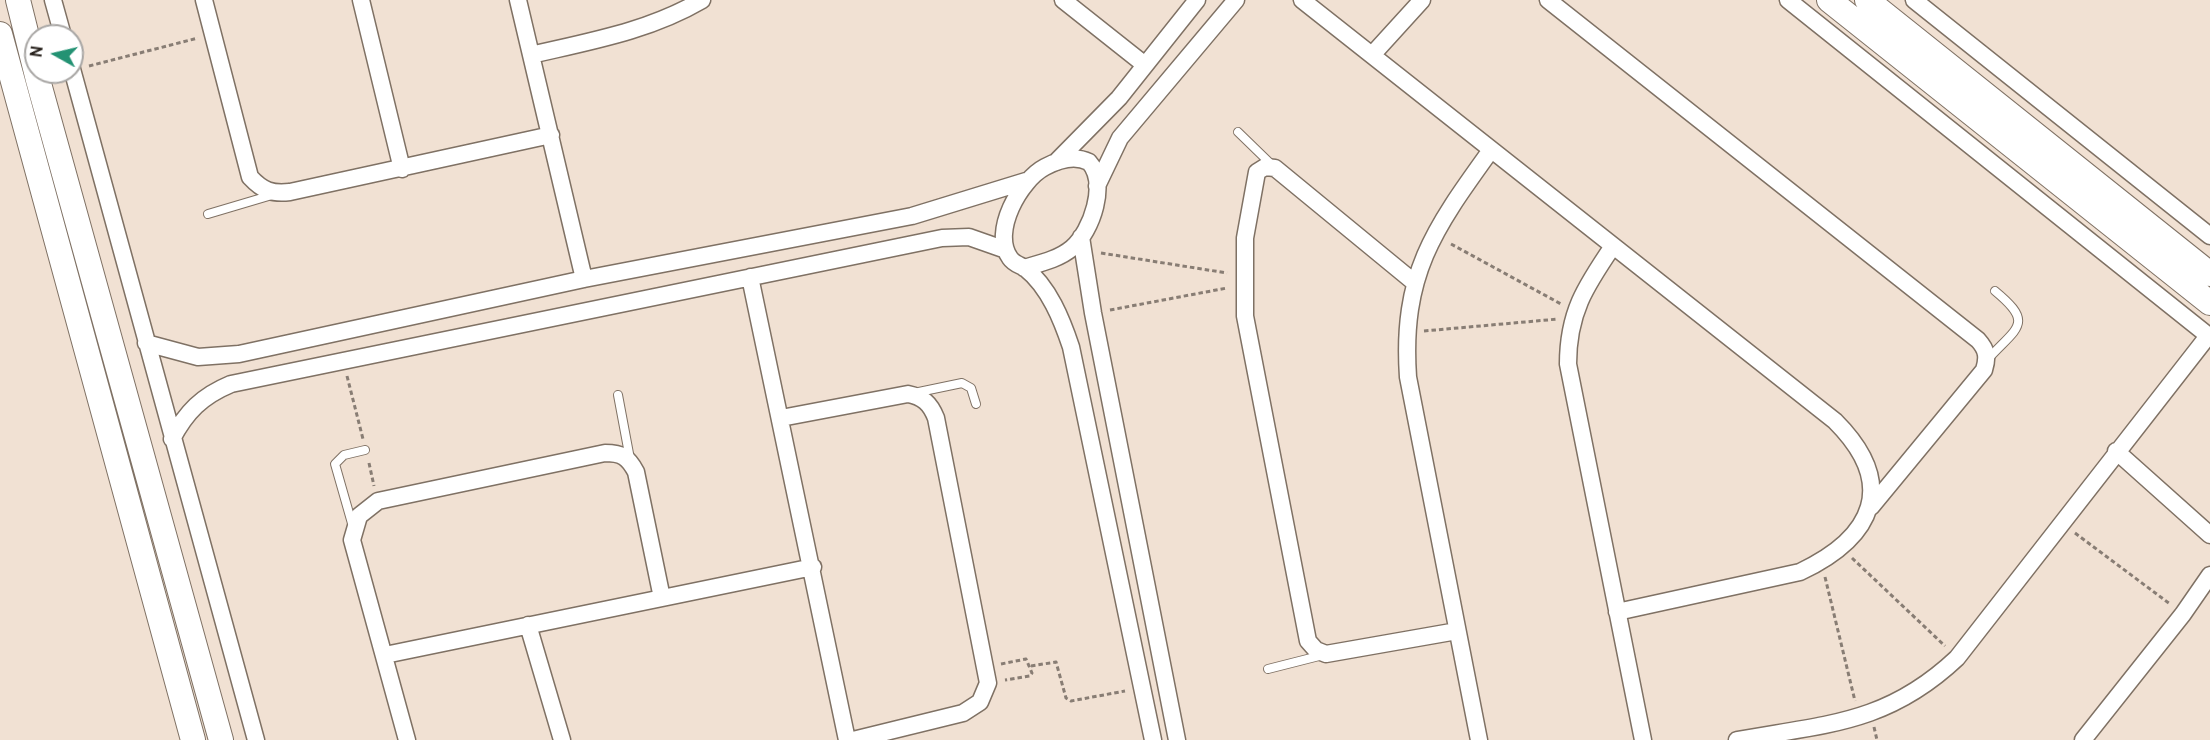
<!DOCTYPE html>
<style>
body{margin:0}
#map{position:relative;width:2210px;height:740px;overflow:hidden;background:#f1e1d3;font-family:Overpass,sans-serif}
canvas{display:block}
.north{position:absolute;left:24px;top:24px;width:60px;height:60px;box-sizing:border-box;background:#fff;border:2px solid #a9a7a5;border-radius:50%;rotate:278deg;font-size:16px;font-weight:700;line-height:24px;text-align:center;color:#28221d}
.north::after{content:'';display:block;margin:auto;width:21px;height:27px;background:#239273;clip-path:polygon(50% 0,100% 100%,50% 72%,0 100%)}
</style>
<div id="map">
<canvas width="2210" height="740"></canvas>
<div class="north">N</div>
</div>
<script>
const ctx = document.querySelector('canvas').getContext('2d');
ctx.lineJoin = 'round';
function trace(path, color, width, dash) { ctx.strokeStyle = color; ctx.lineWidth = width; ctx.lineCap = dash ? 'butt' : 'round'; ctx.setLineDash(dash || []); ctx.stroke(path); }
const lane = new Path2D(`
 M1238,132l35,34
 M208,214l64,-19
 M1988,359c29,-32 47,-35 7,-68
 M914,393l48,-10 9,5 5,16
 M618,395l12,64
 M353,527l-18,-63 9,-9 21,-5
 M1268,669l55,-14`);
const street = new Path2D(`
 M53,0l10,36
 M204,0l46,177c13,14 22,17 40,15l261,-57
 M361,0l41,169
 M518,0l66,279
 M1063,0l82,65
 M1302,0l533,421c63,63 39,116 -35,151l-183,40
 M1548,0l430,340c9,10 10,17 6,30l-113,137
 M1788,0l422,337
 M1914,0l296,236
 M531,55c60,-14 118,-24 171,-55
 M1372,55l50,-55
 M72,69l184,671
 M1056,162l63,-64 78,-98
 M1097,186l23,-48 116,-138
 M1081,237l12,76 84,427
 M1613,246c-28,41 -45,67 -45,118l75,376
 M1024,268c17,-5 35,-9 48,-20 20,-17 36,-65 17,-86 -14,-7 -31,-2 -44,5 -25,13 -54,65 -35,91 4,6 10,7 15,10 24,19 37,52 46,79l82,393
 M750,277l97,463
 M1415,283l-140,-115 -10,-1 -8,5 -12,66v78l63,325 8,9 10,4 131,-23
 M146,343l52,14 41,-3 345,-75 328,-63 114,-35
 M781,418l127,-24c15,3 22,9 28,24l52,265 -8,19 -17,11 -110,27
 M172,439c14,-27 30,-43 59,-55l711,-146 27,-1 37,13
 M2116,451l94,84
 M528,625l34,115
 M385,655l428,-88
 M407,740l-55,-200 7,-24 19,-15 227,-48c17,0 23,4 31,19l26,126
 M1479,740l-71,-363c-7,-103 26,-148 83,-227
 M1737,740c89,-16 150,-16 220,-82l251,-322
 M2083,740l100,-126 27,-39`);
const secondary = new Path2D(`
 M18,0l20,80 183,660
 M1829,0l381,303
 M1867,0l343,274
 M0,34l193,706`);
trace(lane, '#7f7164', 10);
trace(street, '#7f7164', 19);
trace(secondary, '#7f7164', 26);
trace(new Path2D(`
 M89,66l109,-28
 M1451,244l110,60
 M1101,253l126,20
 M1110,310l117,-22
 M1424,331l134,-12
 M347,376l16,63
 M369,463l5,23
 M2075,533l95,71
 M1852,558l93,88
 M1825,577l30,124
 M1001,664l25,-5 6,14 -2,3 -25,4
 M1031,666l25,-4 10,36 5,3 54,-10
 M1874,727l3,13`), '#887d74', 3, [4.5, 3]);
trace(lane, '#fff', 8);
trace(street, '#fff', 16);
trace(secondary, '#fff', 24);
</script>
